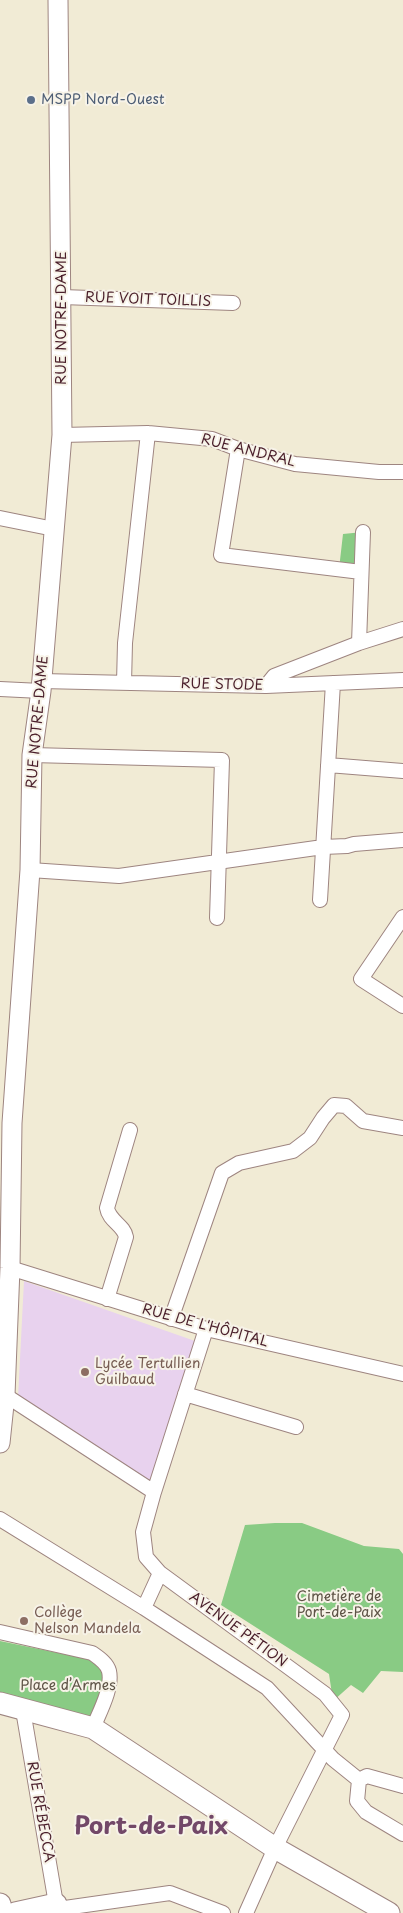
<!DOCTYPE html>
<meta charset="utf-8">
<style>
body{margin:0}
canvas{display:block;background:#f1ebd5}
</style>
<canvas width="403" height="1913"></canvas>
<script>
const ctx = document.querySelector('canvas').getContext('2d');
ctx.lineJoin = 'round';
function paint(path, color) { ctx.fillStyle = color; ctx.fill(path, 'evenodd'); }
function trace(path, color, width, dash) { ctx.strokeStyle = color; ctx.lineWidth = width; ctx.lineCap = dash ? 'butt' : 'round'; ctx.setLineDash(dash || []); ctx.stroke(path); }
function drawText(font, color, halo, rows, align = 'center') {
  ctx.font = font + ' "Playpen Sans",sans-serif'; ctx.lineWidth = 4; ctx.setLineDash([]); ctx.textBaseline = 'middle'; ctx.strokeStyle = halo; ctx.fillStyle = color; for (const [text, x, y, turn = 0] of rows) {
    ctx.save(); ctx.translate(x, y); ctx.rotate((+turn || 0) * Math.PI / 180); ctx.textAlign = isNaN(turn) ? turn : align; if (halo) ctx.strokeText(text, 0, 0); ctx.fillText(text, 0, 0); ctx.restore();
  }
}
paint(new Path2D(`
 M24,1281l171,60 -45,141 -132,-84z`), '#e8d2ee');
paint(new Path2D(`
 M363,532l-2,40 -22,-3 4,-35z
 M275,1523h27l62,23 35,3 4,5v118l-22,-1 -18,22 -12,-8 -18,16 -4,-27 -108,-69 24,-80z
 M0,1641l97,20 8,13 -2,13 -13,36 -90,-24z`), '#89cb84');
const street = new Path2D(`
 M62,297l171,6
 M62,435l86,-2 64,6 26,10 57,15 84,8h24
 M238,449l-17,106 140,17
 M0,518l54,11
 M359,643l4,-111
 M41,681l225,5 137,-6
 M124,683l1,-40 23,-210
 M266,686l8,-10 85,-33 44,-14
 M0,689l41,2
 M32,755l190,5 -5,158
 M328,765l75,6
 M30,870l89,6 204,-29 24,-1 7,-2 49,-4
 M320,900l13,-217
 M403,917l-42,62 42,27
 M10,1268l196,61 197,45
 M107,1299l19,-62c-2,-12 -17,-16 -19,-29l23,-78
 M171,1319l51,-146 17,-10 54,-12 17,-13 13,-20 11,-13 12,1 17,15 40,7
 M206,1329l-52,163 -11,40 3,25 14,16 165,121 17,21 -67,133 -29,65
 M185,1394l111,33
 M0,1399l5,-4 149,97
 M0,1519l144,89 123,80 66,71 26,21
 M144,1608l16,-35
 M0,1632l92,21c7,5 15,10 17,18 4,17 -10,42 -16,57
 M23,1710l33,194 9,4 105,-15 53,20
 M359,1780l-2,21 9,11 37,22
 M359,1780l8,-4 36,10`);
const secondary = new Path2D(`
 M0,1443l5,-48 5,-127 2,-145 18,-253 2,-115 9,-64 21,-256 -4,-435`);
const primary = new Path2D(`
 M0,1703l93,25 182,120 114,65
 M0,1904l2,9
 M15,1913l41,-9 1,9`);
trace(street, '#9e8580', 16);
trace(secondary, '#9e8580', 21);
trace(primary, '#9e8580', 23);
trace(street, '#fff', 14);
trace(secondary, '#fff', 19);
trace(primary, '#fff', 21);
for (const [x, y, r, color] of [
 [31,100,5,"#5c6f8a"],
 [85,1372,5,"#8d6e63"],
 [24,1621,5,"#8d6e63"]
]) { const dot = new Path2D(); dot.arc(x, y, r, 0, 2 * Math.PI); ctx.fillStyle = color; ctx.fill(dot); trace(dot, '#f7f3e8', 2); }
drawText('14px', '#4e5e75', '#f7f3e8', [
 ["MSPP Nord-Ouest",41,100]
], 'left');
drawText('14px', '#4a1f2b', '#f7f3e8', [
 ["RUE VOIT TOILLIS",148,300,2],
 ["RUE NOTRE-DAME",62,318,-90],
 ["RUE ANDRAL",248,451,14],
 ["RUE STODE",222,685,1],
 ["RUE NOTRE-DAME",38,722,-85],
 ["RUE DE L'HÔPITAL",205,1326,15],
 ["AVENUE PÉTION",238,1630,36],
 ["RUE RÉBECCA",40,1812,80]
]);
drawText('14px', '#785e54', '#f7f3e8', [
 ["Lycée Tertullien",95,1364],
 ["Guilbaud",95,1380],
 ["Collège",34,1613],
 ["Nelson Mandela",34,1629]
], 'left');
drawText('14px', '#5d5346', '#f7f3e8', [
 ["Cimetière de",339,1597],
 ["Port-de-Paix",339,1613],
 ["Place d’Armes",68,1686]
]);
drawText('bold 24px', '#724868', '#f7f3e8', [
 ["Port-de-Paix",151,1827]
]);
</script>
